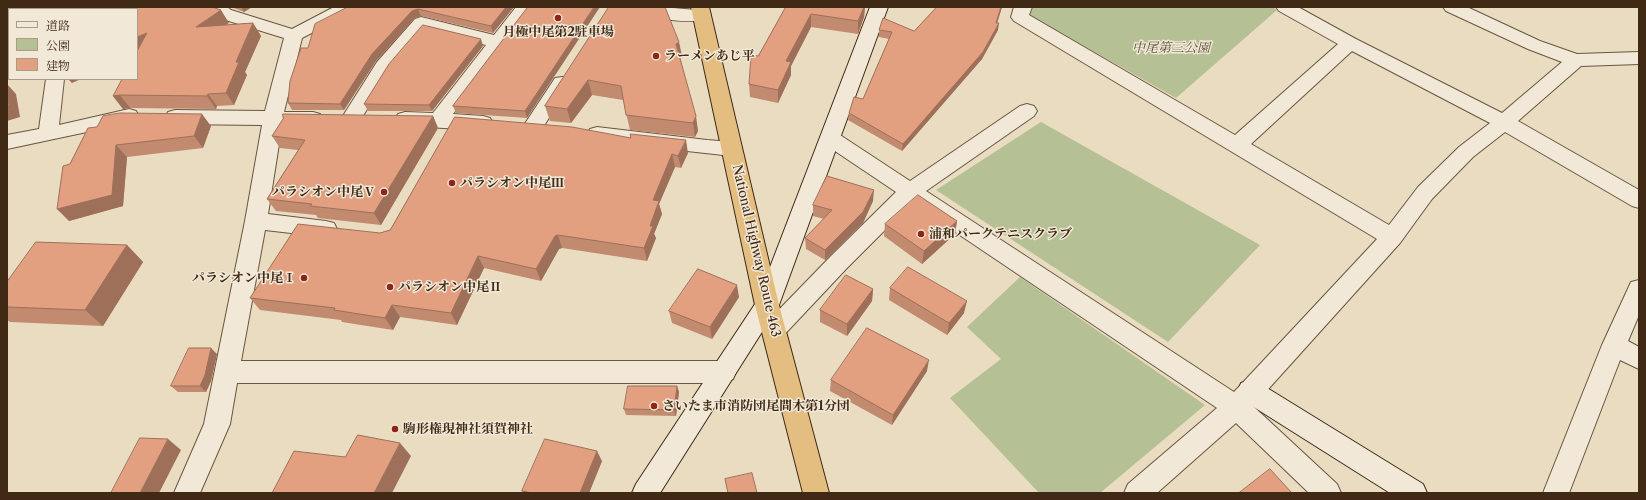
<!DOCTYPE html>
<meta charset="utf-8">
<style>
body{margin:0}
#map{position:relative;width:1646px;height:500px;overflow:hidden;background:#e9dcc1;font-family:"Libre Caslon Text","Noto Serif JP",serif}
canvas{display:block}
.frame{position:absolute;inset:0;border:8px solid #402915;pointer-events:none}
.legend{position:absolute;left:8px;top:8px;width:130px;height:72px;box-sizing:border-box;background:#f1e8d7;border:1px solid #aa9c89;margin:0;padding:5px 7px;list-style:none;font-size:12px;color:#402915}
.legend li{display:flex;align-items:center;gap:8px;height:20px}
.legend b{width:20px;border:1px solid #aa9c89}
</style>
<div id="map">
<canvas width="1646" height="500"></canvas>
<div class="frame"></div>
<ul class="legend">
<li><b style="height:5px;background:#f1e8d7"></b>道路</li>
<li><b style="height:11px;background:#b5c094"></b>公園</li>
<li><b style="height:11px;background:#e2a080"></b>建物</li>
</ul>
</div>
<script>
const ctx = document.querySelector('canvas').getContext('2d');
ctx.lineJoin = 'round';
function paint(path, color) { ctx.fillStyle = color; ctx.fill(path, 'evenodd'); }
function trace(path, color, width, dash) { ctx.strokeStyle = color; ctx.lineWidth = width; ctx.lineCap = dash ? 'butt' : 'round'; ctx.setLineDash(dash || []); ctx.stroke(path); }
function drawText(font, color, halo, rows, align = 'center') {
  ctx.font = font + ' "Libre Caslon Text","Noto Serif JP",serif'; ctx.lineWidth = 3; ctx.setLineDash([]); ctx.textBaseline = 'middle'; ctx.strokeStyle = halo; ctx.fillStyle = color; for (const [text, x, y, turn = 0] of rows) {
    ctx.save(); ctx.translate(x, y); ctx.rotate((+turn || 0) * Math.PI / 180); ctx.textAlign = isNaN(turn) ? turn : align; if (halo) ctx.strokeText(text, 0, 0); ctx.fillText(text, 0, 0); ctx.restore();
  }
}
paint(new Path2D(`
 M1028,7h244l5,3 -101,88 -145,-82 -5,-6z
 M1041,122l219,123 -92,97 -232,-152z
 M1020,277l185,128 -105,88h-61l-89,-95 51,-39 -34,-32z`), '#b5c094');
const street = new Path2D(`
 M7,7h13l1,2h-12v5l-2,-1z
 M207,7h20l4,3 61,19 42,-22h23l-3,4 -52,27 -18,74h29l7,2 3,5 -3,5 -7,2 -31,-1 -14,89 58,7 8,2 3,6 -3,6 -8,2 -61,-7 -24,131h483l9,4 3,7 -3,7 -9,4h-487l-7,41 -30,69h-26l30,-69 41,-203 17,-96 -87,-1 -7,-2 -3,-5 3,-5 7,-2 90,1 19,-73 -65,-20z
 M516,7h18l-81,107 30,2 7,2 3,5 -3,5 -7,2 -78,-4 -7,-2 -3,-5 3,-5 7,-2 28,1 53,-68 -61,-15 -34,40 -33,54 -7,2 -7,-2 -3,-5 36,-57 38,-43 6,-2 73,18z
 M620,7h42l46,4 3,4 -3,4c-25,6 -54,-2 -79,-7l-6,-1z
 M1014,7h18l-3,8 206,120 103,-91 -59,-33 -3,-4h22l58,32 146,74 60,-51 -34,-13 -82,-38 -3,-4h24l73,34 37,13 62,-2v12l-58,2 -63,55 121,69v18l-7,-2 -127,-74 -32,25 -41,42 -32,44 -147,163 84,78 4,9h-32l-73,-70 -79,70h-33l4,-9 89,-76 -305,-205 -65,65 -65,69 -8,3 -8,-3 -4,-7 4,-7 65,-67 65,-64 -73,-49 -3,-5 3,-5 7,-2 7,2 73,48 110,-75 7,-2 7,2 3,5 -3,5 -108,75 308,201 143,-153 -363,-218 -3,-4zM1352,51l138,72 -31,24 -41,40 -29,38 -138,-81z
 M562,77l7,1 2,5 -31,49 -7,2 -7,-2 -3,-5 3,-5 29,-44z
 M46,79h18l-5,46 70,-16 7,2 3,5 -3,5 -7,2 -122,26v-14l32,-6z
 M597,127l110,13 25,2 7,2 3,5 -3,5 -7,2 -135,-15 -7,-2 -3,-5 3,-5z
 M1639,280v35l-11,26 11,6v22l-19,-9 -51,133h-26l59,-148 29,-63z`);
const secondary = new Path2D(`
 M870,7h18l-109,298 -119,188h-28l4,-9 121,-183z
 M1250,380l9,3 164,101 4,9h-37l-149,-94 -3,-8 3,-8z`);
const highway = new Path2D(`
 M691,7h18l70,298 50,188h-26l-48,-188z`);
trace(street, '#6a5640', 2);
trace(secondary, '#402915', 2);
trace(highway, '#402915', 2);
paint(street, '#f1e8d7');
paint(secondary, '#f1e8d7');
paint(highway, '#e4be80');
paint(new Path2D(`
 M231,7h21l-8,5z
 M348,7h166l-21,26 -72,-17 -6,2 -39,43 -32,49h-52l-4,-7 20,-55z
 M528,7l-1,111 -71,-5 -3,-7z
 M609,7l73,49 -2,1 18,74 -3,6 -65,-7 -7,-30 -31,-5 -21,28 -21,-2 -5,-15z
 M786,7h79l-1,10 -6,17 -47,-7 -20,39v9l-13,28 -28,-6 -1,-13 9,-28z
 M937,7h65l-5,16 1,7 -16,29 -80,92 -54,-31 1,-7 14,-14 26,-60 -10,-2v-7l35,1z
 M229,23l-3,2 27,-2 8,13 -16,36 2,3 -13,30 -17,1 -1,3 -86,-1 -7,1 -10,-13z
 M483,46l-51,65h-64l-4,-7z
 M433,116l5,12 -57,97 -63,-7 -2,-3 -40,-4 -9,-12 31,-49 -18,-2 -8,-12z
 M455,117l233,36 -7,15 -6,-1 -16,37 3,10 -8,20 2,4 -9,23 -85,-13 -3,1 -18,32 -57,-13 -27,57 -57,-8 -7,13 -51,-8 -1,-2 -81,-10 -10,-12 130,-65 10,-3z
 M211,126l-8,22 -76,9 -4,49 -54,15 1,-57 18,-36z
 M873,201l-10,22 -38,37 -19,-11 -1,-11 19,-19 -11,-3v-11z
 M957,221l-2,13 -33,30 -38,-28 1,-12z
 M127,245l16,17 -40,64 -93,-4 -3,-2v-38z
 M890,288l74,25 -17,22 -58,-35z
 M873,289l-1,12 -25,35 -27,-14v-12z
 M739,297l-27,42 -40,-16 -3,-12z
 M217,354l-6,27 -5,11h-28l-7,-6z
 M927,371l-35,54 -62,-34 1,-11z
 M677,386l2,6 -3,24 -50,-1 -2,-6z
 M602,461l-13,32h-66l-1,-2z`), '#c28a6e');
paint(new Path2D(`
 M241,7h11l-8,5z
 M506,7h8l-21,26 -2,-7z
 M594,7h6l-73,111 -2,-7z
 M864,7h1l-1,10 -6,17v-13z
 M1001,7h1l-7,23 1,-7z
 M418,9l3,7 -6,2 -39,43 -32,49 -4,-6 32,-50 40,-43z
 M221,10l8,13 -25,16 -8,-12z
 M811,14v13l-20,39v9l-13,28v-13l8,-29z
 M253,23l8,13 -16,36 2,3 -13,30 -8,-12 10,-31z
 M999,23l-1,7 -16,29 -80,92 1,-7z
 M147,33l-10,21v-17z
 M481,39l2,7 -51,65 -3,-6z
 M679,42l3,14 -3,2 -3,-14z
 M68,79h13l-9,4z
 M588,80l4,15 -21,28 -4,-14z
 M7,84l9,10 4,23 -13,4z
 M208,94l9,12 -1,3 -9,-13z
 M120,95l10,13 -7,1 -10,-13z
 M202,114l9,12 -8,22 -9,-12z
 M433,116l5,12 -57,97 -7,-12z
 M696,116l2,15 -3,6 -2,-14z
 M686,140l2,13 -7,15 -3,-12z
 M116,145l11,12 -4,49 -54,15 -12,-12z
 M672,154l3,13 -16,37 3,10 -8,20 2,4 -9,23 -3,-13 6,-22 3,-26z
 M874,190l-1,11 -10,22 -38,37v-10z
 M957,221l-2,13 -33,30 2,-13z
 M558,235l4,13 -3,1 -18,32 -5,-12 19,-33z
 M127,245l16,17 -40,64 -18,-16z
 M478,256l6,12 -27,57 -6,-12z
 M737,285l2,12 -27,42 -2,-12z
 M873,289l-1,12 -25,35v-12z
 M967,301l-3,12 -17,22 2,-12z
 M392,305l8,12 -7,13 -8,-12z
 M211,348l6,6 -6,27 -5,11 -6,-6z
 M929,360l-2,11 -35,54 1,-10z
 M677,386l2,6 -3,24 -2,-6z
 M168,439l13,11 -22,43h-19z
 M400,443l11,13 -19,37h-18z
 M597,451l5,10 -13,32h-9z`), '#9e705a');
const building = new Path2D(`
 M129,7h83l9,3 -25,17 57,-4 -17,39h3l-13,31 -18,1 -1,2 -87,-1 -7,1 9,-17h15v-28l10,-18 -10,4v-28h-13z
 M348,7h158l-15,19 -73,-17 -6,2 -40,43 -32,50 -52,-1 2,-22 11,-33h7l7,-24z
 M528,7h66l-69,104 -72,-5z
 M609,7h56l14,35 -3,2 20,72 -3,7 -67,-8 -5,-29 -33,-6 -21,29 -22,-3z
 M786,7h78l-6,14 -47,-7 -25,47 5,1 -13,28 -29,-6 2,-29 7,1z
 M937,7h64l-5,16h3l-16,29 -80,92 -54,-31 5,-16 9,2 29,-67 -13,-2 4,-12 31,13z
 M423,25l58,14 -52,66 -65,-1 25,-40z
 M7,94l2,11 -2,1z
 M120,113l82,1 -8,22 -78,9 -4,50 -55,14 6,-43 7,-2 18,-36 9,-1 6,-11z
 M283,114l150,2 -59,97 -64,-7 2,-2 -45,-5 38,-59 -33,-4 11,-17z
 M455,117l117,10 59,11 -1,-4 56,6 -8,16 -6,-2 -19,46 6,1 -9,25h3l-9,22 -86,-13 -3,1 -19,33 -58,-13 -27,57 -59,-8 -7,13 -51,-8 1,-2 -85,-10 48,-74 82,9 10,-3z
 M827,176l47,14 -11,22 -38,38 -20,-12 27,-28 -19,-5z
 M918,195l39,26 -33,30 -39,-27z
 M36,242l91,3 -42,65 -78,-3v-25z
 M908,267l59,34 -18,22 -59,-35z
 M698,269l39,16 -27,42 -41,-16z
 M846,275l27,14 -26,35 -27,-14z
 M867,328l62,32 -36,55 -62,-35z
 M189,348h22l-6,27 -5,11h-29z
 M628,386h49l-3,24 -50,-1z
 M358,435l42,8 -26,50h-102l22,-42 51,6z
 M140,438l28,1 -28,54h-29z
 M545,439l52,12 -17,42h-48l-10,-2z
 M1270,469l22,24h-53z
 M752,473l5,20h-29l-3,-14z`);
paint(building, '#e2a080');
trace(building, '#9e705a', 1);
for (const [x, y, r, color] of [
 [558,18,4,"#8f2418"],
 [656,56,4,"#8f2418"],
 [452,183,4,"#8f2418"],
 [384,192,4,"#8f2418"],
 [921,234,4,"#8f2418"],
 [304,278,4,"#8f2418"],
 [390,287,4,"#8f2418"],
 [654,406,4,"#8f2418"],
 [395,429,4,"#8f2418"]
]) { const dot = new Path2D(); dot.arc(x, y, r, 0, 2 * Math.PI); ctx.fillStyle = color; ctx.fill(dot); trace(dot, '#f1e8d7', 1.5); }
drawText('bold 13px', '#402915', '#f1e8d7', [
 ["月極中尾第2駐車場",558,32,"center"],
 ["ラーメンあじ平",664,56],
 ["パラシオン中尾Ⅲ",460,183],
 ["パラシオン中尾Ⅴ",376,192,"right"],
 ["浦和パークテニスクラブ",929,234],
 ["パラシオン中尾Ⅰ",296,278,"right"],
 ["パラシオン中尾Ⅱ",398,287],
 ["さいたま市消防団尾間木第1分団",662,406],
 ["駒形権現神社須賀神社",403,429]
], 'left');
drawText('italic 13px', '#5d4f35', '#f1e8d7', [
 ["中尾第三公園",1171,48]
]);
drawText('13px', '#402915', '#f1e8d7', [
 ["National Highway Route 463",756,251,77]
]);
</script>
